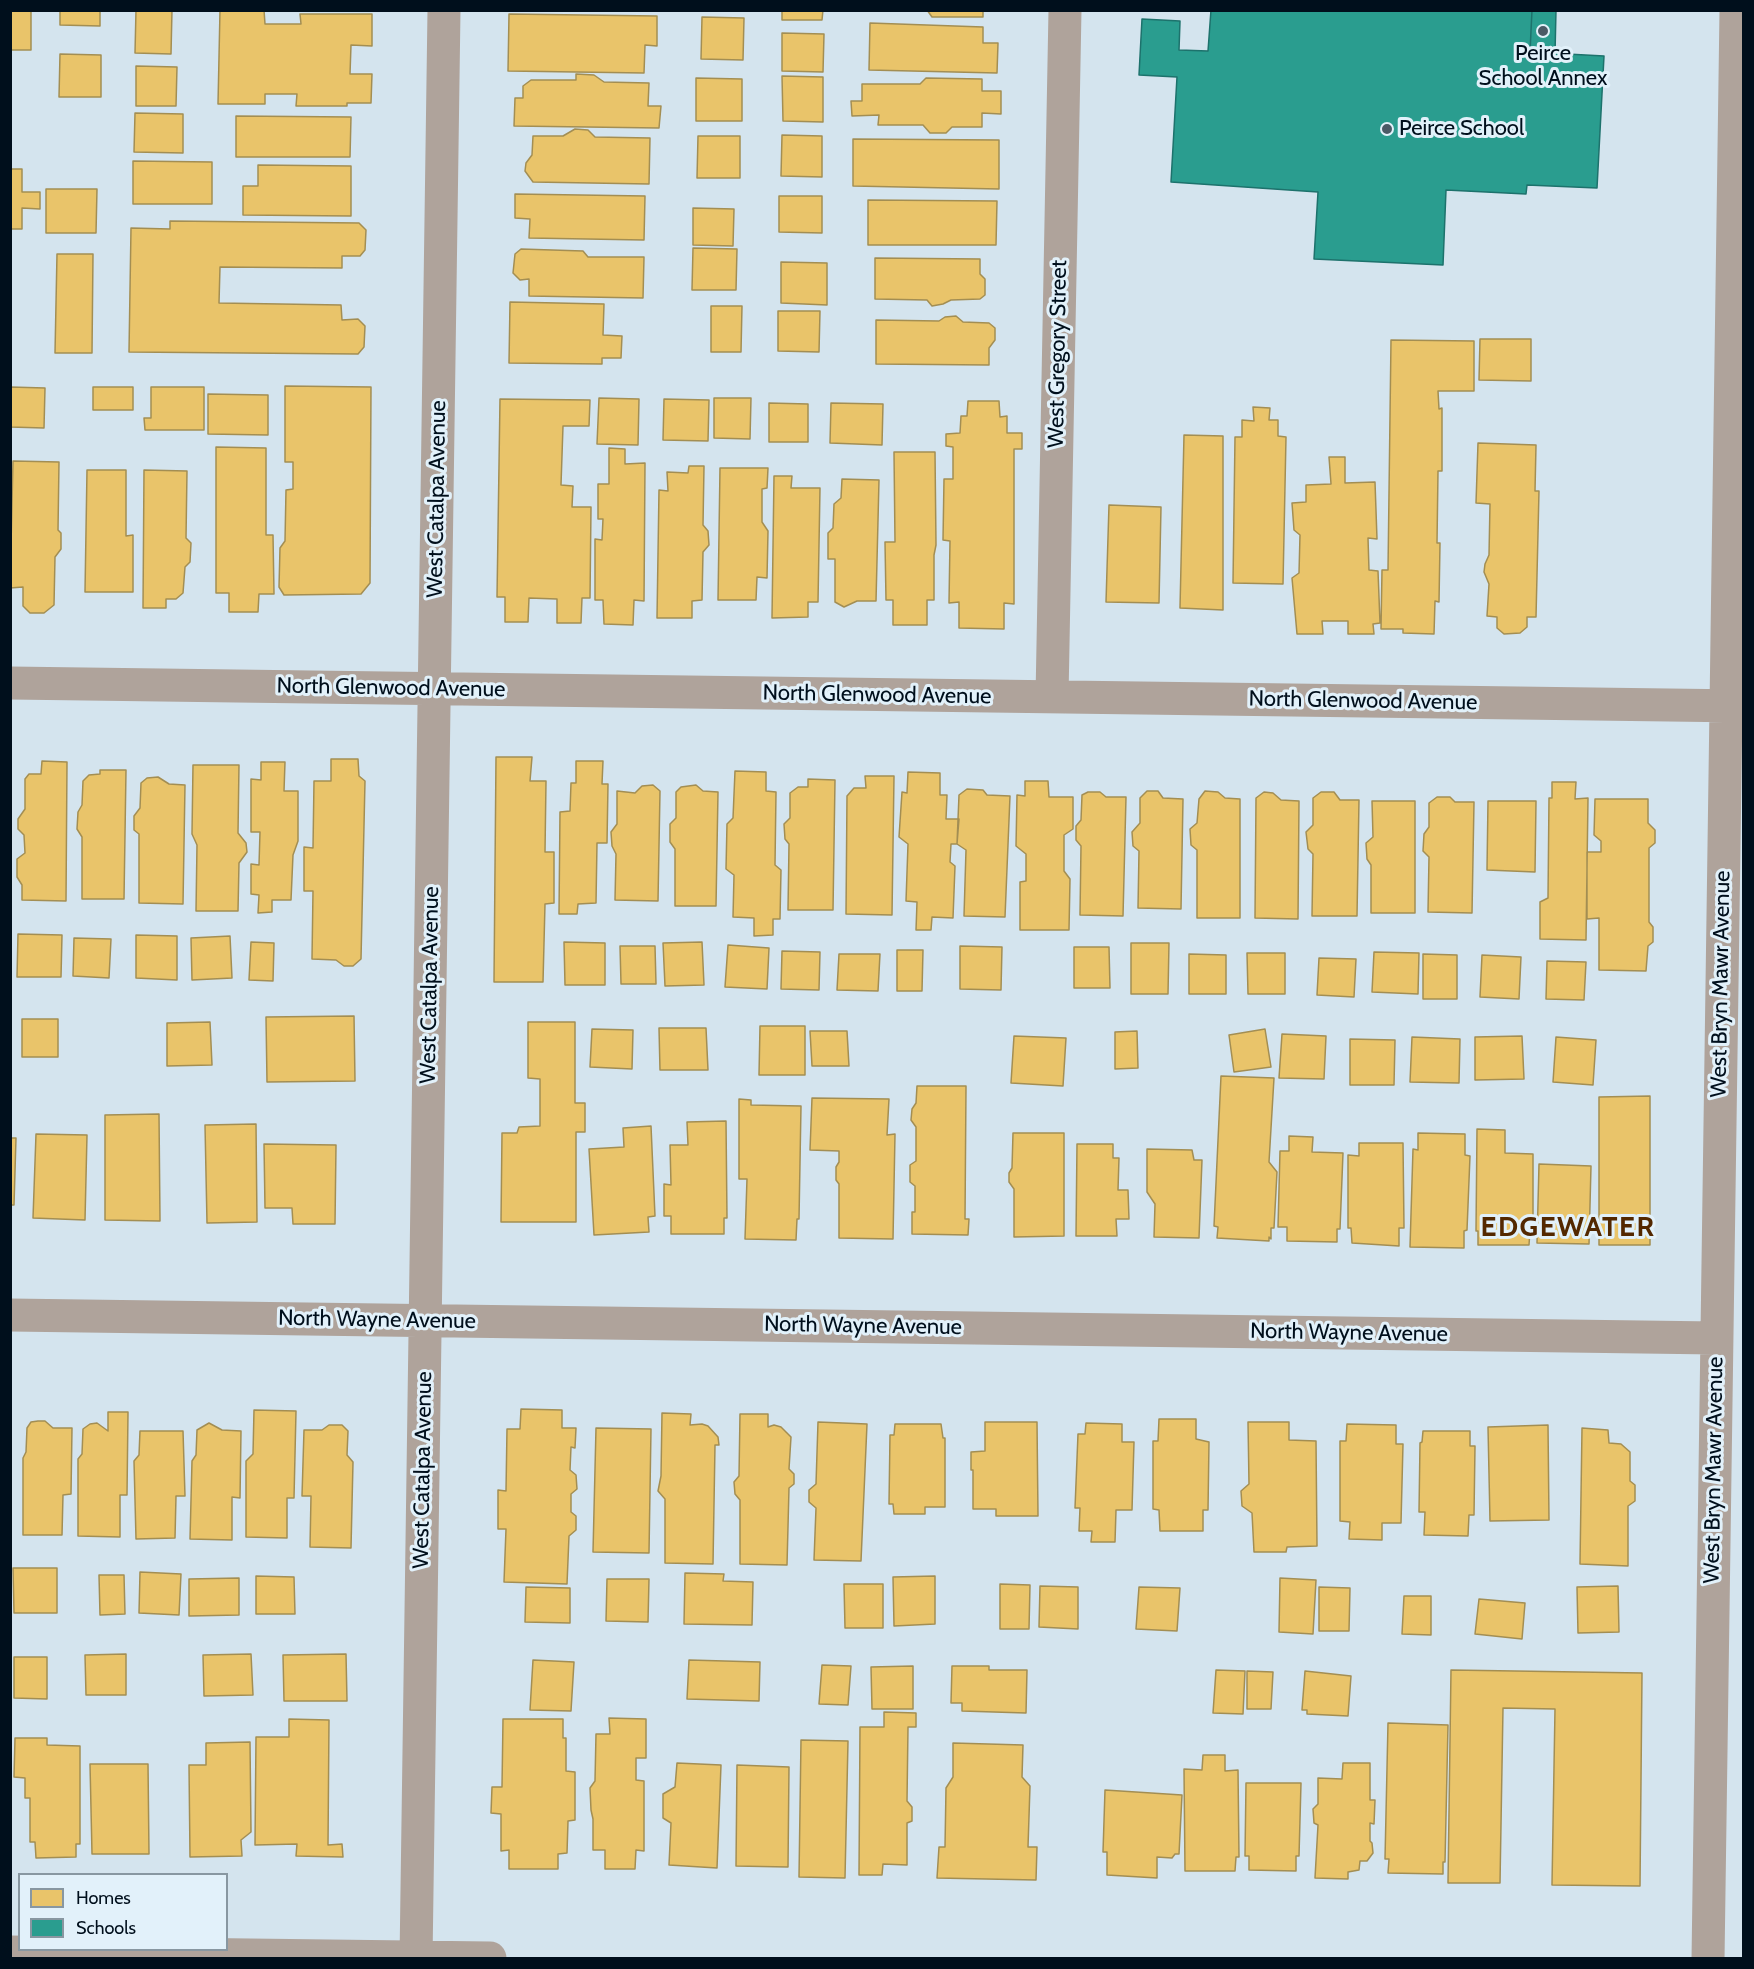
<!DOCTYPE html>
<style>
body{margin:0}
#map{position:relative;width:1754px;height:1969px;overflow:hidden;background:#d4e4ee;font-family:Cabin,sans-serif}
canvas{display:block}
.frame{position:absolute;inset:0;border:12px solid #000f1c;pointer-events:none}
.legend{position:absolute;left:18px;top:1873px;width:210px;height:78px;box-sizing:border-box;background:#e2f1fa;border:2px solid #8897a1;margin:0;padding:8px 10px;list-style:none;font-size:18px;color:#000f1c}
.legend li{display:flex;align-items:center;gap:12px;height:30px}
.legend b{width:30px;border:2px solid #8897a1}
</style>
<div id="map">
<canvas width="1754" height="1969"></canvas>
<div class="frame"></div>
<ul class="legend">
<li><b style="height:16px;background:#e9c46a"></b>Homes</li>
<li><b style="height:16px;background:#2a9d8f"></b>Schools</li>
</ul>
</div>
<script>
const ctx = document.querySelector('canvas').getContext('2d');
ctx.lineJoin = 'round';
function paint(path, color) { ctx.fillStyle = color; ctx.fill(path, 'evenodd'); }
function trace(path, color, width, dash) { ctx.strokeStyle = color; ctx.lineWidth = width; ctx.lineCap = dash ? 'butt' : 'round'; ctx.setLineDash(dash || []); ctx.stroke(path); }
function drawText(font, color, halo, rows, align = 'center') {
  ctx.font = font + ' Cabin,sans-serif'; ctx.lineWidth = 6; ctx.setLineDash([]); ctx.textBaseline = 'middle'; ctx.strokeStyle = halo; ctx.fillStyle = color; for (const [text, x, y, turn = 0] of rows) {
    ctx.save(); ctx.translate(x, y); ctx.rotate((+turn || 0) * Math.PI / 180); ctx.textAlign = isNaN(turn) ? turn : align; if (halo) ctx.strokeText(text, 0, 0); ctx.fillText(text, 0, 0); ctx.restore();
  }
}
const homes = new Path2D(`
 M10,10h21v40h-21z
 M60,10h40v16l-40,-1z
 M136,10h36l-1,44 -36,-1z
 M220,10h44l1,14h36l-1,-10h72v32l-21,-1 -1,29h22l-1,29h-24v3h-51l1,-12h-32v10h-47z
 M782,10h41l-1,10h-40z
 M927,10h56v7h-51z
 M509,14l148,2v30l-12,-1 -1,28 -136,-2z
 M702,17l42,1 -1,42 -42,-1z
 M870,23l113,4v16h15l-1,30 -128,-3z
 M782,33l42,1 -1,38 -41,-1z
 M60,54l41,1v42h-42z
 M136,66l41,1 -1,39h-40z
 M576,74l18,1 10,7 45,1 -1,23h13l-2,22 -145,-2 1,-28h8v-12l8,-6h45z
 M782,76l41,1v45l-40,-1z
 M696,78l46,1v42h-46z
 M926,78l56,1v12h19v23l-19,-1v14h-30l-6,6h-16l-7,-8h-45l1,-10 -27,1 -1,-15h11v-17h58z
 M135,113l48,1v39l-49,-1z
 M236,116l115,1 -1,40h-114z
 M575,129l13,1 7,7 55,1 -1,46 -116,-2 -8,-11 1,-8 6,-8 1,-19h30z
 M782,135l40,1v41l-41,-1z
 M698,136h42v42h-43z
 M853,139l146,1v49l-146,-3z
 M133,161l79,1v42h-79z
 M258,165l93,1v50l-108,-1v-29h15z
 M10,169h12v23h18v17l-18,-1v21h-12z
 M46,189h51l-1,44h-50z
 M515,194l130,2 -1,44 -115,-2 1,-19 -15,-1z
 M779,196h43v37l-43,-1z
 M868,200l129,1 -1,44h-128z
 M693,208l41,1 -1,37 -40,-1z
 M170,221l189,2 7,7 -1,20 -5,6h-18v12l-122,-1 -1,36 122,2 1,15 16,-1 7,7 -1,21 -6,7 -229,-2 2,-124 39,1z
 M693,248l44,1 -1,41h-44z
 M521,249l62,2 5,6h56l-1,41 -114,-2v-17l-9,1 -7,-7 2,-19z
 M57,254h36l-1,99h-37z
 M875,258l105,1v15l5,5v16l-5,4 -29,1 -8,4 -11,2 -5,-6 -52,-1z
 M781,262l46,1v42l-46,-2z
 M510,302l94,2 -1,31 19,1 -1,22h-19v6l-93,-1z
 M711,306h31l-1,46h-30z
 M778,311h42l-1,41 -41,-1z
 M956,316l7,6 26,1 6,5v12l-6,8v17l-113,-1v-44l63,1 6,-4z
 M1480,339h51v42l-52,-1z
 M1391,340l83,1v50h-36l1,18 3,-1v63h-4l-1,72h3l-1,59 -4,-1 -1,33 -31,-1v-4h-22l1,-59h6z
 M285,386l86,1 -1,196 -9,11 -77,1 -5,-8 1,-39 5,-7 1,-51 7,-1v-27h-8z
 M10,387l35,1 -1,40 -34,-1z
 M93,387h40v23h-40z
 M151,387h53v43h-59l-1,-12h7z
 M208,394l60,1v40l-60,-1z
 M599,398l40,1 -1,46 -41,-1z
 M714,398h37l-1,41 -36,-1z
 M500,399l90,1 -1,26h-26l-2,59 12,1 -1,21h19l-1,91h-8l-1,25h-24v-24l-28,-1 -1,24h-23v-25h-8z
 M664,399l45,1 -1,41 -45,-1z
 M968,401h31l1,16 7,-1v17h15v16h-8v155l-10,-1v26l-45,-1v-26l-10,1 1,-62 -7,-1 1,-61h9v-32l-7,-1v-12l14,-1 1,-17h6z
 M769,403l39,1v38h-39z
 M831,403l52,1 -1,41 -52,-2z
 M1253,407l17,1 -1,12h9v16l8,1 -3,147 -50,-1 2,-146h7v-17l12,1z
 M1184,435l39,1v174l-43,-2z
 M1478,443l58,2 -1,46h4l-3,126h-9v10l-7,6 -16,1 -7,-6v-11l-10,-1 2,-32 -5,-12 1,-8 4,-9 1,-51 -14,-1z
 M216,447l50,1v87h7l1,59h-15l-1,18h-29v-19h-13z
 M609,448l16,1v15l20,-1 -1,138 -10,-1 -1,25 -29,-1 -1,-24h-8v-61l7,1 1,-21h-5v-35h11z
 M894,452h41l1,93 -2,10v45h-7v25h-34v-25h-7l-1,-58h10z
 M1329,457h16v26l30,-1 2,57 -9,-1 1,32 9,1 2,52 -7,1 1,10h-26v-13h-26l1,13h-26l-5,-56 7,-5 1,-38 -6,-5 -2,-27 14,-1v-17l25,-1z
 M13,461l46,1 -1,68 3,3v16l-6,8 -1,48 -10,8h-14l-7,-7v-19l-13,1z
 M689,466h15l-1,59 5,6 1,14 -6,7 -1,48 -10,1v17h-35l2,-128 9,1 -1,-19 21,1z
 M720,468h48l-1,20 -5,1v33l6,9 -1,47 -10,-1 -1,23h-38z
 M87,470h39v66l7,-1v57h-48z
 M144,470l43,1 -1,67 5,5 -1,19 -5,5 -2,26 -7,6h-10v9h-23z
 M774,476h18l-1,12h29l-2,114h-10v15l-36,1z
 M842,479l37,1 -3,121h-19l-13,6 -9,-5v-43h-7v-26l5,-5 1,-24 7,-6z
 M1109,505l52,2 -2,96 -53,-1z
 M496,757h36l-2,24h16l-1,71h9v51l-9,1 -2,78h-49z
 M331,759h27l1,17 6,5 -4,178 -8,7h-9l-8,-6 -24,-1 1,-68h-9v-44l9,1 1,-67h17z
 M42,761l25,1 -1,139 -44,-1v-15l-5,-8v-18l8,-6 -1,-18 -6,-6v-10l7,-10v-30l4,-5h12z
 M576,761h27l-1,23h6l-1,59h-10l-1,60 -18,1 -1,10h-18l1,-102 10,-1 1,-28h5z
 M261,762h24l-1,29h14v50l-5,14 -2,45h-19v12l-14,1 1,-18 -8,-1v-30l8,1 1,-33h-9v-53l10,1z
 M193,765h46l-1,68 8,10 1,9 -8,11 -1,48h-42l1,-66 -5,-11z
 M100,770h26l-2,129h-42v-62l-5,-8 1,-17 4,-7 1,-24 6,-6 11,-1z
 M735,771l31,1v19l10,1 -1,73 6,5 -1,49h-7v16l-19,1v-18l-21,-1 1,-42 -8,-6 1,-45 6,-6z
 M908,772l32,1v22h7l-1,24h13l-2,25h-6l-1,18 5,4 -2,52 -21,-1 -1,13h-15l1,-28 -11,-1 2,-57 -9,-7 3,-45 5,1z
 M865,776h29l-2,139 -46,-1 1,-118 7,-8h12z
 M158,777l11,7 16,1 -2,119 -44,-1v-69l-5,-4v-14l6,-8 1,-25 6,-5z
 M808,779l27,1 -2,130h-45l1,-66 -4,-5 -1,-15 6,-6v-25l8,-6h10z
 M1025,781h23l1,16h24v32l-9,6v36l6,8 -1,51h-49v-48l6,-1v-27l-10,-8 1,-51 8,1z
 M1552,782h24l-1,17 13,-1 -2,142 -46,-1v-37l8,-4 1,-100h3z
 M653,785l7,6 -2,110 -43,-1 1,-46 -4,-8 -1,-14 6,-8v-33l18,2 7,-7z
 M696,785l7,6 15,1 -2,114h-41v-57l-5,-7v-18l6,-6v-26l5,-5z
 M967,789l16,1 4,5 23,1 -5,121 -41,-1 2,-66 -9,-6 2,-49z
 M1147,791h11l5,7 20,1 -2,110 -43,-1 1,-57 -6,-5 -1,-14 8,-9v-25z
 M1205,791l13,1 7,6 15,1v119h-43v-68l-6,-5 -1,-16 7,-6 2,-24z
 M1088,792h12l6,5h20l-3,119 -43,-1 1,-69 -5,-6v-14l5,-6 1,-25z
 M1264,792l9,1 8,7 18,1 -1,118 -43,-1 1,-120z
 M1321,792h13l6,8h19l-2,116h-45l1,-62 -5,-5 -2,-17 7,-7v-27z
 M1437,797h13l5,5h19l-2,111 -44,-1 1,-55 -6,-6 1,-17 5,-7v-24z
 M1595,799h53v24l7,7v13l-6,5v74l4,5v15l-5,4 -2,25 -47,-1v-52l-12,1v-67h14v-11l-7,-6z
 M1372,801h43v112h-44v-48l-4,-6 -1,-16 7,-6z
 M1488,801h48l-1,71 -48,-2z
 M18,934l44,1 -1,42h-44z
 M136,935l41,1v44l-41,-2z
 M230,936l2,42 -40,2 -1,-42z
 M74,938l37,1 -2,39 -36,-2z
 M251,942l23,1 -1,38 -24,-1z
 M564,942l41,1v42h-40z
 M702,942l2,43 -39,1 -2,-43z
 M1131,943h38l-1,51h-37z
 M728,945l41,3 -2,41 -42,-2z
 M620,946h35l1,38h-35z
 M960,946l42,1 -1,43 -41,-1z
 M1074,947h35l1,41h-36z
 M897,950h26l-1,41h-25z
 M782,951l38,1 -1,38 -38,-1z
 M1374,952l45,1 -1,41 -46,-2z
 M1247,953h38v41h-37z
 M839,954h41l-2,37 -41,-1z
 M1189,954l37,1v39h-37z
 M1423,954l34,1v44h-34z
 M1482,955l39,2 -2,42 -39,-2z
 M1319,958l37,1 -2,38 -37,-2z
 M1547,961l39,1 -2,38 -38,-1z
 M354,1016l1,65 -88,1 -1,-65z
 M22,1019h36v38h-36z
 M210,1022l2,43 -45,1v-43z
 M528,1022h47v81h10v29h-9v90h-75l1,-89h15l2,-6 21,-1v-47l-12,-1z
 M760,1026h45v49h-46z
 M659,1028h47l2,42h-48z
 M592,1029l41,1 -1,39 -42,-2z
 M1265,1029l6,38 -37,5 -5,-37z
 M810,1031h37l2,35h-37z
 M1137,1031l1,37 -23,1v-37z
 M1282,1034l44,2 -2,43 -45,-1z
 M1014,1036l52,2 -3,48 -52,-3z
 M1522,1036l2,43 -49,1v-43z
 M1412,1037l48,2 -1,44 -49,-1z
 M1556,1037l40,3 -3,45 -40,-3z
 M1350,1039l45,1 -1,45h-44z
 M1221,1076l53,2 -5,84 8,10 -3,56h-3v11l-2,-2v4l-52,-3 1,-11 -4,-1z
 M917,1086h49l-1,133h4l-1,16 -56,-1v-22h3v-26l-5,-4v-17l6,-4v-34l-5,-7 1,-11 4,-6z
 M1650,1096v149h-51v-148z
 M812,1098l77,1 -2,36 8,-1 -2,105 -54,-1v-54l-3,-4v-13l3,-5v-11l-29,-1z
 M739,1099l12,1v5l50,1 -2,113h-2l-1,21 -51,-1 2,-60h-8z
 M159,1114l1,107 -55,-1v-105z
 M10,1116l1,22h5l-2,67h-4z
 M726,1121l1,97h-3v16h-53v-18h-7v-32l7,1 -1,-40h18l-1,-23z
 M256,1124l1,98 -50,1 -2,-98z
 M651,1126l4,90 -7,1 1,15 -55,3 -5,-86 35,-2 -1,-19z
 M1477,1129l28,1v23l28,1v76h-3l-1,15h-51v-14h-2z
 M1013,1133h51v103l-50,1v-48l-5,-7v-9l3,-5z
 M1418,1133l47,1v21l5,1 -3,74 -3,1v17l-54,-1 3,-98 5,1z
 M36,1134l51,1 -2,85 -52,-2z
 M1289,1136l24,1 -1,15 31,1 -3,76h-3v13l-50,-1v-14h-9l2,-76h9z
 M1359,1143h44l1,85h-5v18l-47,-3 -1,-15h-3v-73l11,1z
 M264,1144l72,1 -1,79h-42l-1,-16h-27z
 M1077,1144h36v14h6l-1,32h10l1,29h-13l1,17h-41z
 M1147,1149l45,1 2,10h8l-3,78 -45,-1 1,-33 -8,-12z
 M1539,1164l52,2 -2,78 -52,-1z
 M521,1409l41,1v18h14l-1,20 -4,-1 -1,23 6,5 1,14 -6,5v18l5,4v14l-7,6 -2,48 -63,-2 2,-53h-8v-39l8,1 1,-62h13z
 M254,1410l42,1 -2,87h-7v40l-41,-1v-76l7,-7z
 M108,1412h20l-1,83h-7v42l-42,-1v-77l4,-5 1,-25 7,-5 7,-1 11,8z
 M662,1413l29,1 -1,11 12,-1 6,2 10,11 1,8h-4l-2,119 -48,-1v-64l-7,-8 3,-15z
 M740,1414h28v13l6,-2 7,2 10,10 -2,32 5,5v10l-5,4 -2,77 -47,-1v-64l-5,-6 -1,-12 5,-6z
 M1159,1419h37v20l13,3 -1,68h-5v21h-43l-1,-21 -6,-1v-68h5z
 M38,1421h7l8,7h19l-1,66 -8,1 -1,40h-39v-77l3,-6 1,-24 4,-6z
 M818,1422l49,2 -6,137 -47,-1 2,-52 -7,-6v-12l7,-6z
 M985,1422h52l1,94h-42v-7h-23v-39h-2v-18l14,-1z
 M1248,1422h41v18l27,1 1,105 -30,1 -1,5h-32l-2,-39 -10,-7 -1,-15 8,-7z
 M209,1423l13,7 19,1 -1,67 -8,-1v43l-42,-1 2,-78 4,-6 1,-25z
 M1086,1423l36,1v18h12l-2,68h-16l-1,32h-24l1,-11h-13l1,-23h-5l3,-74h7z
 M895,1424h46l2,14h2v69h-20v7h-31l-1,-10h-4l1,-69h4z
 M1347,1424l49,1v19h7l-2,79h-19v17l-33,-1 1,-17 -10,-1v-80h6z
 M329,1425h13l6,6 -1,24 6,7 -2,86 -41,-1 1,-51h-9l2,-66h18z
 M1548,1425l1,95 -59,1 -2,-94z
 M596,1428l55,1 -2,124 -56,-1z
 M1582,1428l26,2 1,13 12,1 9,8v29l5,4v16l-7,5v60l-48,-2z
 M140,1431h43l2,65h-9l-1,42 -39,1 -2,-78 5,-6z
 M1423,1431h47v15h5l-1,69h-5l-1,21 -44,-1 1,-23h-6l1,-69 2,-1z
 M13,1568h44v45h-43z
 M140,1572l41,2 -2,41 -40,-2z
 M685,1573l39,1 -1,7 30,1 -1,43 -68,-1z
 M99,1575h25l1,39 -25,1z
 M256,1576l38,1 1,37h-39z
 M935,1576v48l-41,2 -1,-49z
 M239,1578v37l-50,1v-37z
 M1280,1578l36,2 -3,54 -34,-2z
 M607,1579h42l-1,43 -42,-1z
 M844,1584h39v44h-38z
 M1000,1584l30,1 -1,44h-29z
 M1040,1586l38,1v42l-39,-2z
 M1618,1586l1,46 -41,1 -1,-46z
 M526,1587l44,1v35l-45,-1z
 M1139,1587l41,1 -3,43 -41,-2z
 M1319,1587l31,1 -1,43h-30z
 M1404,1596h27v39l-29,-1z
 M1479,1599l46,4 -3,36 -47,-5z
 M126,1654v41h-40l-1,-40z
 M251,1654l2,41 -49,1 -1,-41z
 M346,1654l1,47h-63l-1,-46z
 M14,1657h33v42l-33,-1z
 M533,1660l41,2 -3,49 -41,-1z
 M689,1660l71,2 -1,39 -72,-2z
 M822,1665l29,1 -3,39 -29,-1z
 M913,1666v43h-41l-1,-42z
 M952,1666h37v4h38l-1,43 -64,-2v-8h-11z
 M1216,1670l29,1 -2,43 -30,-1z
 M1451,1670l191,3 -2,213 -88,-1 3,-176 -52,-1 -3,175h-52z
 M1247,1671l26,1 -2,37h-24z
 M1305,1671l46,5 -3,40 -41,-2v-4h-5z
 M884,1712l32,1v14h-8l-1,74 5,6v14l-5,2v42l-24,-1 -1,11h-23l1,-148h24z
 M609,1718l37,1v39h-10v22l8,1v70l-8,-1 -1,19h-30v-19h-12v-31l-2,-9 -1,-22 5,-7 1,-47h14z
 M289,1719l40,1 -1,125 14,-1 1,13 -47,-1 1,-12 -42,1 1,-108h33z
 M503,1719h60v19h3v33l9,1v48l-7,1 -1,32 -9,1v15h-49v-19l-8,1v-37l-10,-1 1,-26h10z
 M1388,1723l60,2 -3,137h-2v12l-55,-1 1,-14h-4z
 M15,1738h32v7l33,1v98h-4v13l-40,1 -1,-16h-5v-44h-5v-20l-11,-1z
 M801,1740l47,1 -3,137 -46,-1z
 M250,1742l1,90 -10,8 1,16 -52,1 -1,-92h17v-22z
 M953,1743l70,2 -1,32 8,9 -2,61h9l-1,33 -99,-2 2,-31h6l1,-59 7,-11z
 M1203,1755h22v16l13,-1 1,87h-3l-1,14h-50l-1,-102 18,1z
 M677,1763l44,2 -4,103 -48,-3 2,-42 -8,-5v-24l12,-7z
 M1343,1763h27v37h5l-1,24 -4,-1v18l2,2 1,10 -6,8h-7l-1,9 -11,2v7l-33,-1 3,-53 -4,-2 -1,-14 5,-5v-26l24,1z
 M90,1764h58l1,90h-57z
 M737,1765l52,2 -1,100 -52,-1z
 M1246,1783h55l-2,73h-3v15l-47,-1v-14h-4z
 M1105,1790l77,5 -3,59h-4l-3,4 -15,-1v21l-50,-3v-23h-4z`);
paint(homes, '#e9c46a');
trace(homes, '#a38e53', 1.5);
const schools = new Path2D(`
 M1211,10h321l-2,42 74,4 -7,132 -70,-3 -1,9 -80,-4 -3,75 -129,-6 4,-67 -147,-10 6,-105 -38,-2 3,-56 38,2 -1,29 29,1z
 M1532,10h24l-1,44 -25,-2z`);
paint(schools, '#2a9d8f');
trace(schools, '#1d726c', 1.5);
trace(new Path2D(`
 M10,683l1734,23
 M1052,697l13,-687
 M10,1315l1706,23
 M10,1952l480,6
 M416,1958l28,-1948
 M1708,1958l28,-1948`), '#afa39b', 33);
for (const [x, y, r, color] of [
 [1543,31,6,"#4a5a66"],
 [1387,129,6,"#4a5a66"]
]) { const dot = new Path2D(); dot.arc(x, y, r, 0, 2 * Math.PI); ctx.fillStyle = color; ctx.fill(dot); trace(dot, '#e2f1fa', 2); }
drawText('22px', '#000f1c', '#e2f1fa', [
 ["Peirce",1543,54],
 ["School Annex",1543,79],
 ["Peirce School",1399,129,"left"]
]);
drawText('22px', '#000f1c', '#e2f1fa', [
 ["West Gregory Street",1058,354,-89],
 ["West Catalpa Avenue",437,499,-89],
 ["North Glenwood Avenue",391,688,1],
 ["North Glenwood Avenue",877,695,1],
 ["North Glenwood Avenue",1363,701,1],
 ["West Bryn Mawr Avenue",1721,984,-89],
 ["West Catalpa Avenue",430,985,-89],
 ["North Wayne Avenue",377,1320,1],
 ["North Wayne Avenue",863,1326,1],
 ["North Wayne Avenue",1349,1333,1],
 ["West Catalpa Avenue",423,1470,-89],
 ["West Bryn Mawr Avenue",1714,1470,-89]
]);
ctx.letterSpacing = '1.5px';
drawText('bold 28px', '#532800', '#e2f1fa', [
 ["EDGEWATER",1568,1228]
]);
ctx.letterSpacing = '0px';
</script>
